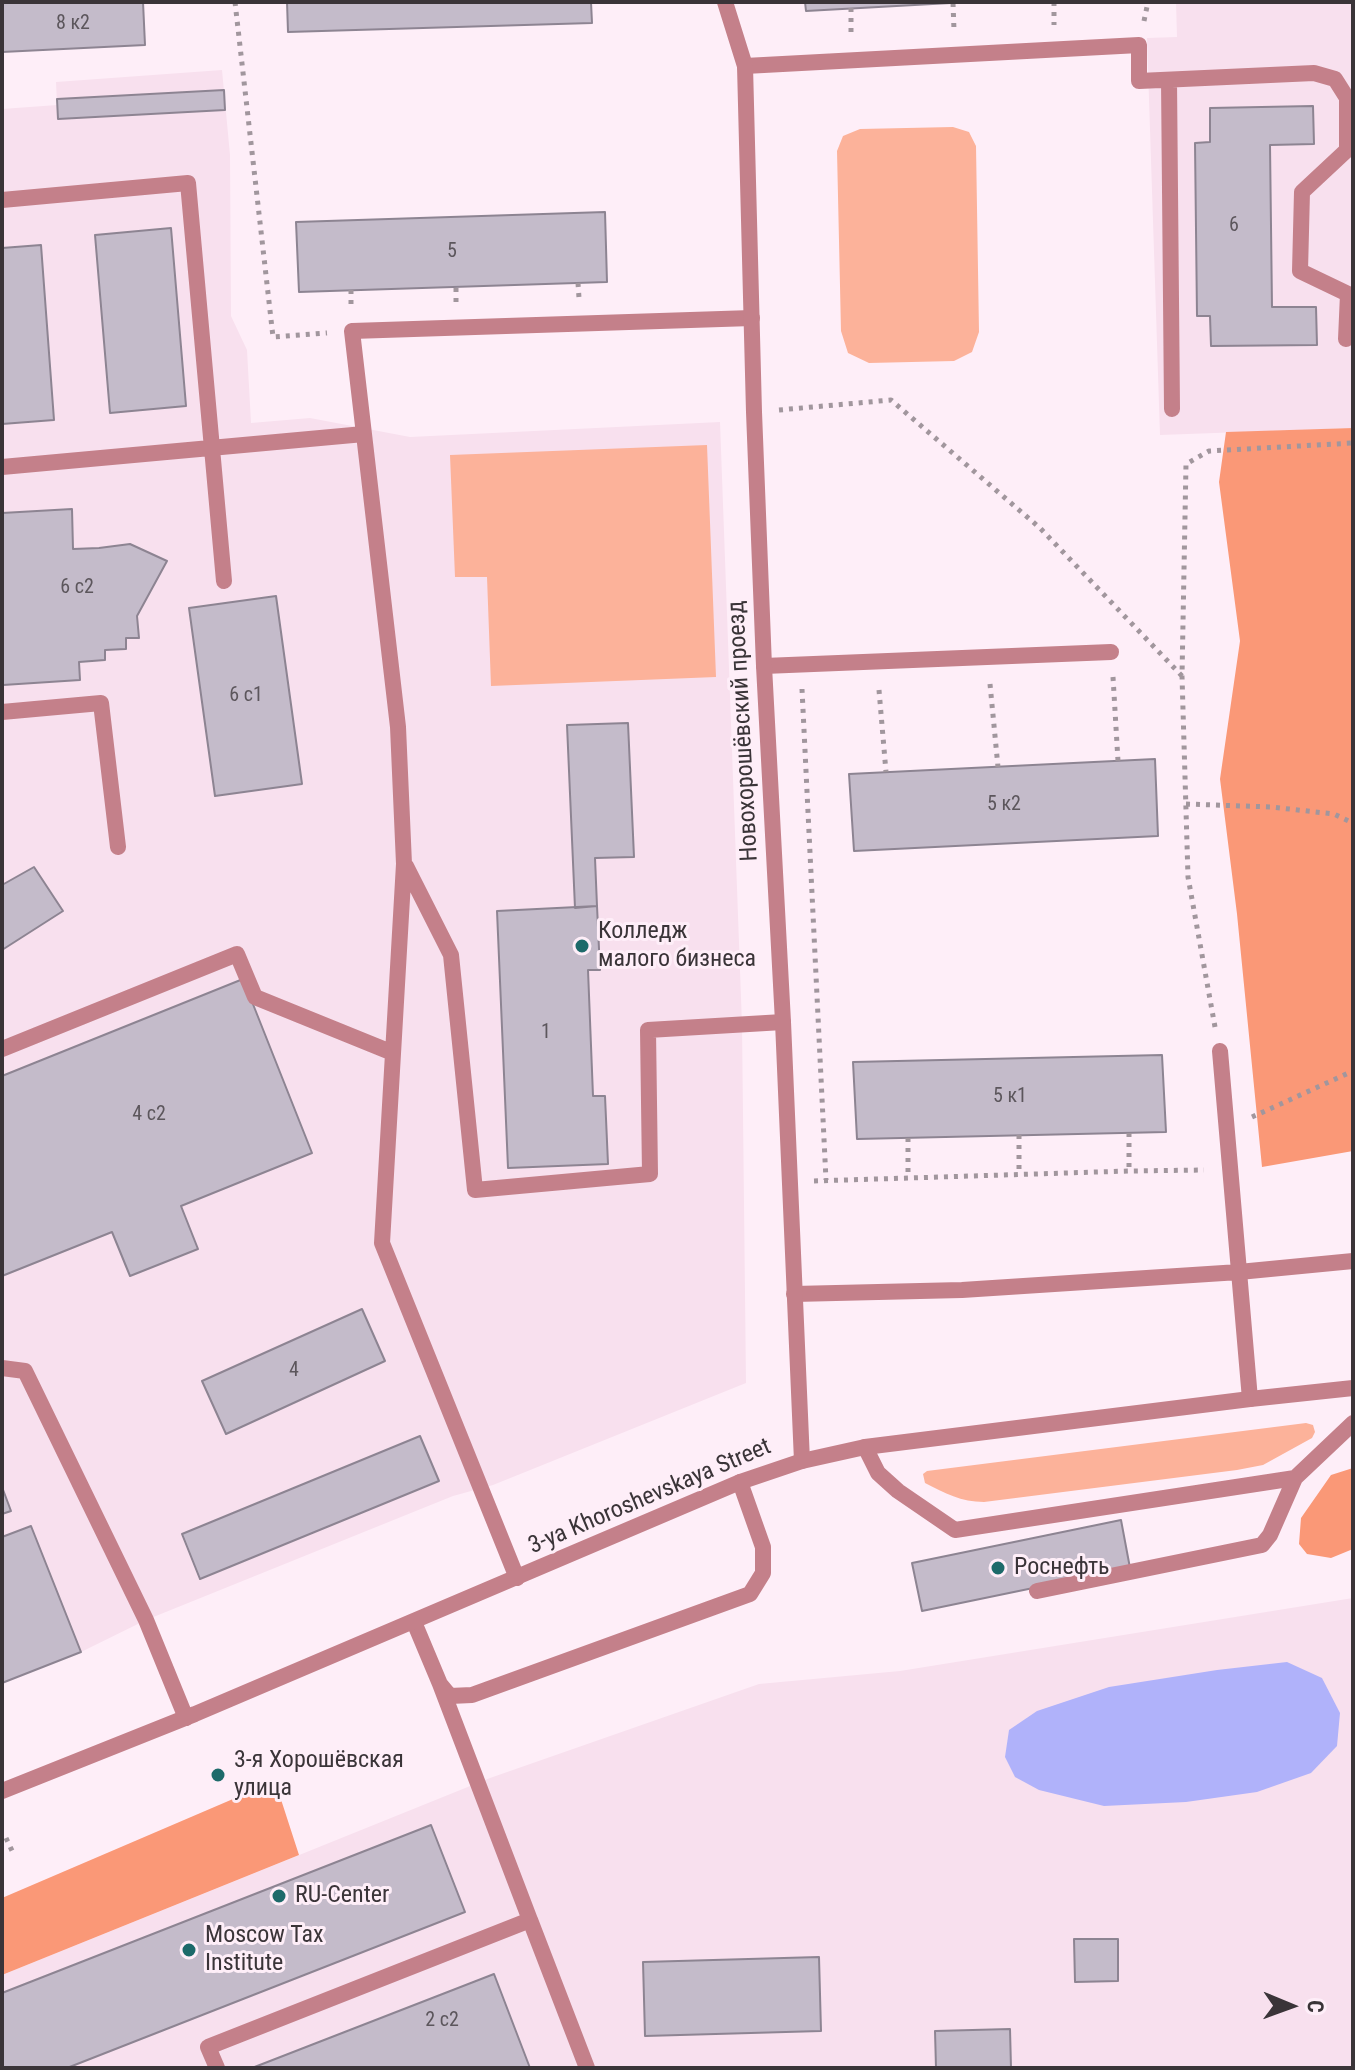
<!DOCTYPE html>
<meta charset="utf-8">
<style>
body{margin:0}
#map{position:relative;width:1355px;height:2070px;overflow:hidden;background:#feeef8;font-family:"Roboto Condensed",sans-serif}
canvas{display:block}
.frame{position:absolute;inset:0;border:4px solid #3a3438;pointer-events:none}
.north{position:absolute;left:1251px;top:1966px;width:80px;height:80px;-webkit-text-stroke:6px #feeef8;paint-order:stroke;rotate:91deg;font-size:22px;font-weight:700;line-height:32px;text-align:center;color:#3a3438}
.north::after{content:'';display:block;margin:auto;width:28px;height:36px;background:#3a3438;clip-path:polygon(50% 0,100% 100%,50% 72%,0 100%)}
</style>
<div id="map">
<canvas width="1355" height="2070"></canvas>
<div class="frame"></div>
<div class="north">С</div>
</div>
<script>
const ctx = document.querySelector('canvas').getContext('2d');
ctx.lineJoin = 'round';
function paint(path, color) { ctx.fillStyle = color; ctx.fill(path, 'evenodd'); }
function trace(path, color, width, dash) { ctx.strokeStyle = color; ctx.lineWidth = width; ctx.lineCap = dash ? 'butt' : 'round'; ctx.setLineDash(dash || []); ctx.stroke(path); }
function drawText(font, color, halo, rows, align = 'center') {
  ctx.font = font + ' "Roboto Condensed",sans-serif'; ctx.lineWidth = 6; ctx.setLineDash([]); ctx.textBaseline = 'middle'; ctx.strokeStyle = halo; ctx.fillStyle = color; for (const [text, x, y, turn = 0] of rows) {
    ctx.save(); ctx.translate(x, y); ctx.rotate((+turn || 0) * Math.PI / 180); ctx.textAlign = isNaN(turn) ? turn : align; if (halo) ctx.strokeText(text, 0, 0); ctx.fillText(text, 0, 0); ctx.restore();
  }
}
paint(new Path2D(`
 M1176,2h177v426l-193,7 -13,-397 30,-1z
 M222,70l8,85 1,161 16,34 4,73 59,-5 100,19 310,-15 22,603 4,358 -253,102 -40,11 -307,124 -65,32 -79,31v-1574l55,-4 -1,-23z
 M1353,1598v470h-1351v-93l488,-197 269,-94 141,-13z`), '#f8e0ee');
paint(new Path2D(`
 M953,127l16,5 7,14 3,186 -7,20 -18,9 -85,2 -21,-10 -7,-22 -4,-180 6,-15 17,-7z
 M707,445l9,232 -225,9 -4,-109h-32l-5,-122z
 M1306,1423l7,2 2,7 -3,6 -49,27 -26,5 -253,32c-23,0 -39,-9 -59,-19l-2,-9 4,-3z`), '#fcb29a');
paint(new Path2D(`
 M1353,428v723l-91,16 -25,-253 -17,-135 20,-138 -21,-159 7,-50z
 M1353,1468v81l-22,9 -24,-4 -8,-10 2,-26 30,-43z
 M275,1781l24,74 -297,120v-77z`), '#fa9877');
paint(new Path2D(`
 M1287,1662l35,16 18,35 -3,33 -26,27 -54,19 -71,10 -82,4 -65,-16 -24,-13 -10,-20 4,-27 28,-19 72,-24 108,-17z`), '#b0b2fa');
const building = new Path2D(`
 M2,2h141l2,43 -143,7z
 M287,2h304l1,21 -304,9z
 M805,2h164l-163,9z
 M224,90l1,20 -167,9 -1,-20z
 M1313,106l1,38 -44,1 2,162h44l1,38 -106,1 -1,-30h-13l-2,-173 15,-1v-34z
 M605,212l2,70 -308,10 -3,-70z
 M171,228l15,178 -76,7 -15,-178z
 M41,245l13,175 -52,4v-176z
 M72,509l1,40 26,-1 31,-4 37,17 -30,55 2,22h-13v11l-21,1v10l-26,2 1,18 -77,5 -1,-172z
 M276,596l26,188 -87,12 -26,-188z
 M628,723l6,134 -39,1 2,48 -22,2 -8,-183z
 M1155,759l3,77 -304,15 -5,-77z
 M34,867l29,44 -61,39v-65z
 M597,906l3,64h-12l5,126h12l3,68 -100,4 -11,-257z
 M243,979l69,174 -131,53 17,43 -68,27 -18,-44 -110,44v-200z
 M1162,1055l4,77 -309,7 -4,-77z
 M362,1309l23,52 -159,73 -24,-53z
 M420,1436l19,45 -239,98 -18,-45z
 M2,1487l9,24 -9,3z
 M1121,1520l9,48 -208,43 -10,-48z
 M31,1526l50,126 -79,31v-146z
 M431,1825l34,87 -398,156h-65v-75z
 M1074,1939h44v42l-43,1z
 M819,1957l2,74 -176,5 -2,-74z
 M494,1974l36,94h-278z
 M1010,2029l1,39h-75l-1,-37z`);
paint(building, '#c4bbca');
trace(building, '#8d8492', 2);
trace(new Path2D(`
 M235,2l38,335 54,-4
 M1054,2v23
 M953,3l1,27
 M851,8v27
 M1144,21l4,-19
 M578,283l1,15
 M351,290v17
 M456,302v-15
 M779,410l112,-10 149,128 142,148
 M1113,677l5,84
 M990,684l8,83
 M802,689l24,491
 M879,690l7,82
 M1186,804l85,3 63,7 19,9
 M1215,1027l-27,-150 -6,-201 4,-212 23,-13 144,-8
 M1252,1117l101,-46
 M1129,1133v38
 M1019,1135v39
 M908,1138v40
 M814,1181l315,-10 75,-1
 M6,1838l8,17`), '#a1969d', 5, [4, 6]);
trace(new Path2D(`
 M745,66l394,-21v36l175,-8 21,6 12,19v52l-45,42 -2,79 48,23 -2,45
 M1169,80l3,329
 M2,200l186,-17 36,398
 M2,467l362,-33
 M764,666l347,-14
 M2,712l99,-9 17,144
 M406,866l45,89 24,235 175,-16 -2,-144 135,-8
 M2,1049l235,-95 18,43 138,56
 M1220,1051l30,348
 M794,1294l168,-4 277,-18 114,-11
 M2,1368l23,3 121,249 40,98
 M865,1447l13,26 20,18 57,39 340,-52 58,-55
 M517,1578l-135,-335 22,-379 -6,-137 -46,-396 400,-13
 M1037,1591l225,-46 8,-10 25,-57
 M414,1622l26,62 10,12 22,-1 278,-101 13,-21v-26l-23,-65
 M530,1920l57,148
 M217,2068l-9,-21 322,-127 -90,-236`), '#c4808a', 16);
trace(new Path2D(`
 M725,2l20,64 9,346 10,254 19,356 19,439`), '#c4808a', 16);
trace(new Path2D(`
 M2,1791l193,-77 545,-232 62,-21 63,-14 385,-48 103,-11`), '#c4808a', 16);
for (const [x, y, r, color] of [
 [582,946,8,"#1d6a6a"],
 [998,1568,8,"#1d6a6a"],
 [218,1775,8,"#1d6a6a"],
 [279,1896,8,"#1d6a6a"],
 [189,1950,8,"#1d6a6a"]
]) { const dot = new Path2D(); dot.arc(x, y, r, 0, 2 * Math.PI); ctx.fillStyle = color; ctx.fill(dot); trace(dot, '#feeef8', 3); }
drawText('20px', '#5c565c', null, [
 ["8 к2",73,24],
 ["6",1234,226],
 ["5",452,252],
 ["6 с2",77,588],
 ["6 с1",246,696],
 ["5 к2",1004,805],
 ["1",546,1033],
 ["5 к1",1010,1097],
 ["4 с2",149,1115],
 ["4",294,1371],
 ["2 с2",442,2021]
]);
drawText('24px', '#3a3438', '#feeef8', [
 ["Новохорошёвский проезд",744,731,-93],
 ["3-ya Khoroshevskaya Street",650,1497,-23]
]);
drawText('24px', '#3a3438', '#feeef8', [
 ["Колледж",598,932],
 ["малого бизнеса",598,960],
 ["Роснефть",1014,1568],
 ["3-я Хорошёвская",234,1761],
 ["улица",234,1789],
 ["RU-Center",295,1896],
 ["Moscow Tax",205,1936],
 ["Institute",205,1964]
], 'left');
</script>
